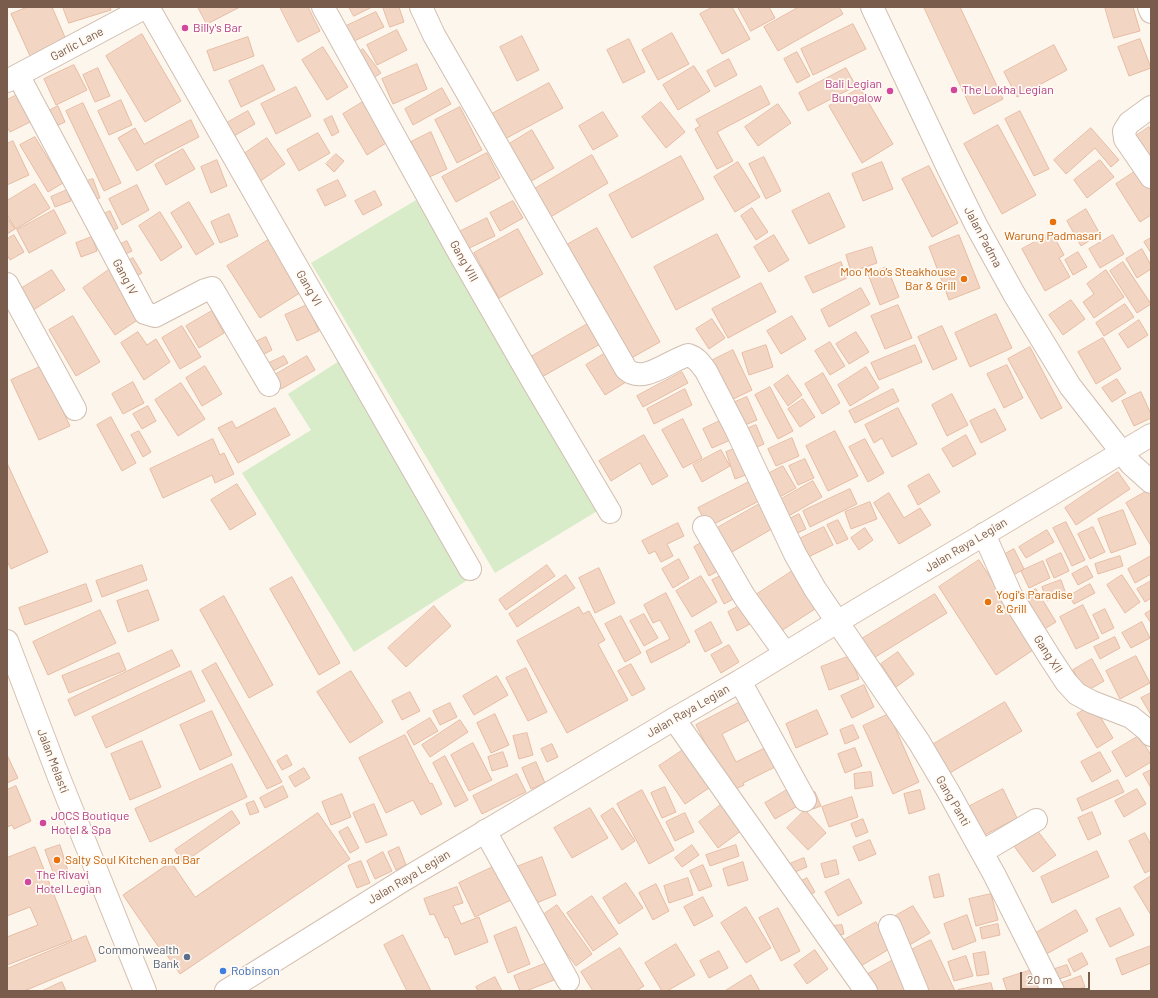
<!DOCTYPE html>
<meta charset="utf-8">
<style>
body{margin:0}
#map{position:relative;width:1158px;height:998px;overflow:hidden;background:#fdf6ec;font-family:Barlow,sans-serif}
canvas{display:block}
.frame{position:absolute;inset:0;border:8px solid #7a5c4d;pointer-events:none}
.scale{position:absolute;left:1020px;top:972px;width:70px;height:18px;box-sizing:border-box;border:2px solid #7a5c4d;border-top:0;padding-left:5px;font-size:12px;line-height:14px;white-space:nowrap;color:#7a5c4d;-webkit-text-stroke:3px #fffaf3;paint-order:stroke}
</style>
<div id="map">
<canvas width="1158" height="998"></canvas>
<div class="frame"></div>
<div class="scale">20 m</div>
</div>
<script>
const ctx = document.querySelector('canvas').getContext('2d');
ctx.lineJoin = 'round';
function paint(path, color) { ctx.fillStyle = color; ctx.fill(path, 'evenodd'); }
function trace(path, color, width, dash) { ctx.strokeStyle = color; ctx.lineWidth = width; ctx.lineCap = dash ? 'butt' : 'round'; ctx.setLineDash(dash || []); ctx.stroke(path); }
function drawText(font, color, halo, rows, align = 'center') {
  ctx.font = font + ' Barlow,sans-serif'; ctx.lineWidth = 3.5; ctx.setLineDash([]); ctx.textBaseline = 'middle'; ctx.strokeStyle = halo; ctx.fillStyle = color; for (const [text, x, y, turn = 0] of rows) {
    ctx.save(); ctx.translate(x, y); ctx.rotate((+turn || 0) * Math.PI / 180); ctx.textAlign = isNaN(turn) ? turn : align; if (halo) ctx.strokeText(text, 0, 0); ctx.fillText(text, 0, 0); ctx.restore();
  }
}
paint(new Path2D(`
 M416,200l183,310 -104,63 -184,-310z
 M339,361l135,215 -120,76 -112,-179 69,-43 -23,-36z`), '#d8ecc9');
const building = new Path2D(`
 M28,7h24l15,35 -36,16 -20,-44z
 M63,7h47l1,3 -42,13z
 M198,7h42l-33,17z
 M280,7h28l12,24 -22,11z
 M349,7h23l-18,9z
 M383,7h16l5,15 -14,5z
 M713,7h19l18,32 -28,15 -22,-40z
 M738,7h31l6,11 -24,13z
 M799,7h40l4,7 -65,37 -14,-24z
 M924,7h36l43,92 -29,15z
 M1105,7h28l7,24 -26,7z
 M376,12l8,15 -34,16 -8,-15z
 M853,24l13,25 -53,26 -12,-26z
 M397,30l10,20 -30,15 -10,-20z
 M672,33l17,31 -31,16 -16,-30z
 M142,34l39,67 -36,21 -39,-66z
 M522,36l17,34 -22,11 -17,-34z
 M248,37l6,19 -40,15 -7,-20z
 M629,39l16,33 -22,11 -16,-33z
 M1140,39l11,29 -22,8 -11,-29z
 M1054,45l13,25 -50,27 -13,-25z
 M323,47l25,40 -21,13 -25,-40z
 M363,49l18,24 -9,6 -17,-24z
 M797,52l13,24 -13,7 -13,-24z
 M729,59l8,16 -22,12 -8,-16z
 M417,64l10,25 -34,15 -11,-25z
 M74,65l13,25 -31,15 -12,-26z
 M263,65l12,25 -34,17 -12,-26z
 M694,66l16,25 -32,19 -15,-25z
 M98,68l12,28 -15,6 -12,-27z
 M846,68l10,18 -48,25 -9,-18z
 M549,83l14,25 -60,32 -13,-25z
 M761,86l9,18 -53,28 16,29 -16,8 -22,-40 5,-3 -4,-6z
 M296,87l15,29 -35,18 -15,-30z
 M442,88l9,16 -38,21 -8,-16z
 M860,88l33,56 -31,19 -33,-57z
 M23,92l13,27 -26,13 -3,-5v-27z
 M121,100l11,25 -23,10 -11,-24z
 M363,102l23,41 -19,12 -24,-41z
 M661,102l24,30 -19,16 -24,-31z
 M83,103l38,80 -17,8 -38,-80z
 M778,104l13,19 -33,23 -13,-19z
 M58,106l7,16 -15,7 -7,-15z
 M460,107l22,43 -25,13 -22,-43z
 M248,111l7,13 -23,13 -7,-13z
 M1020,111l29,58 -15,7 -29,-57z
 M603,112l15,24 -25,14 -14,-24z
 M332,116l7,16 -7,4 -8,-16z
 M191,120l8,17 -45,23v1l-17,10 -19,-33 17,-10 9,16z
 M998,125l38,70 -34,19 -38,-70z
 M1149,127l2,4v29l-18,-22z
 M1091,128l28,32 -8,7 -16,-19 -29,26 -12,-14z
 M532,130l22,38 -26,15 -22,-37z
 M431,132l16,37 -20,9 -16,-36z
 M318,133l12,20 -31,18 -12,-21z
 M35,137l28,46 -15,9 -28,-47z
 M267,138l18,26 -26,18 -18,-26z
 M13,141l16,34 -22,10v-41z
 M183,149l12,20 -29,16 -11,-20z
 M487,153l13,25 -44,24 -14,-25z
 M336,154l8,7 -10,11 -8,-8z
 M592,155l16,28 -61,36 -16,-28z
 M681,156l23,43 -72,39 -23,-43z
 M764,157l17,34 -15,8 -17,-35z
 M217,160l10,26 -16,7 -10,-26z
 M1100,160l14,17 -27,21 -13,-18z
 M738,162l22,35 -25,15 -21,-35z
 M882,162l11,27 -30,12 -11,-27z
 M929,166l29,57 -26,14 -30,-58z
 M1142,167l9,15v33l-11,7 -24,-38z
 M93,179l7,19 -12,5 -7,-20z
 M338,180l8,16 -21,10 -8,-16z
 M35,184l15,24 -34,21 -9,-14v-14z
 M137,185l12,25 -27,15 -13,-26z
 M67,190l4,11 -16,6 -4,-10z
 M375,191l7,14 -19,10 -8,-14z
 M829,193l16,34 -36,17 -17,-33z
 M513,201l10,17 -23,13 -10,-18z
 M189,202l25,42 -18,11 -25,-42z
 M752,208l16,24 -12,8 -15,-24z
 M1086,209l14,25 -19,12 -14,-25z
 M54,210l12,23 -37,20 -12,-23z
 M110,211l8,17 -13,7 -9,-17z
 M160,212l22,35 -21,14 -22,-35z
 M229,214l9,22 -18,7 -9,-21z
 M7,218l8,11 -8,5z
 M487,218l8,18 -28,13 -8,-17z
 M597,228l63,114 -34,19 -63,-114z
 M518,229l25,45 -44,24 -25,-45z
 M1052,233l12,22 -5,3 11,19 -25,14 -23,-42z
 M717,234l23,43 -64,33 -22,-43z
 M14,235l10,17 -14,8 -3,-5v-16z
 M774,235l15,25 -20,12 -15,-25z
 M959,235l21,53 -31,12 -20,-53z
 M1113,235l11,19 -24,14 -11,-19z
 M92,237l5,14 -16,6 -5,-14z
 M273,237l33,52 -46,29 -33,-52z
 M1151,238v15l-7,-11z
 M127,241l5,10 -15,7 -4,-10z
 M872,247l5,16 -26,9 -5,-17z
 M1142,249l9,16v4l-14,9 -11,-19z
 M1078,252l9,15 -14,8 -8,-15z
 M133,258l9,15 -13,7 -9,-15z
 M841,262l6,16 -34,15 -8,-16z
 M1123,262l28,42 -14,9 -27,-42z
 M887,267l12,30 -19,8 -12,-31z
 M110,269l32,48 -27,18 -32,-47z
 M52,270l13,20 -35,22 -13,-21z
 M1106,270l18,27 -30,21 -11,-16 11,-8 -7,-10z
 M761,283l15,29 -48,26 -16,-29z
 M861,288l9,16 -41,23 -8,-17z
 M1071,300l14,19 -22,16 -14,-20z
 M1125,304l9,13 -30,19 -8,-13z
 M307,305l12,26 -22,10 -12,-26z
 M898,305l14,33 -27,11 -14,-33z
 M212,311l12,22 -25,15 -13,-22z
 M996,314l16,34 -42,19 -15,-34z
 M73,316l27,46 -24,14 -27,-46z
 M792,316l14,23 -25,15 -14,-23z
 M712,319l13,19 -16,11 -13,-20z
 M1139,320l9,15 -20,13 -9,-14z
 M591,322l11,21 -62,35 -11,-20z
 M182,326l19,31 -21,12 -18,-31z
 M942,326l15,33 -24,11 -15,-33z
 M138,332l9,13 9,-6 14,23 -26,18 -23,-37z
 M856,332l13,20 -20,12 -13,-20z
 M266,337l6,13 -14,7 -7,-13z
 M1103,338l18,31 -25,15 -18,-32z
 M830,342l15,24 -15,9 -15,-24z
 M766,345l7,22 -24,8 -7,-22z
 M915,345l7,17 -43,18 -8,-17z
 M1030,347l32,61 -21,11 -33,-60z
 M733,350l19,40 -23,11 -20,-39z
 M607,352l19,30 -21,13 -19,-30z
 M284,356l4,7 -19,10 -4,-8z
 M307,356l8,14 -34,19 -8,-13z
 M1007,365l16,33 -19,10 -17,-34z
 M42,366l28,60 -31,14 -28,-60z
 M205,366l17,28 -20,12 -16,-28z
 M866,367l13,21 -29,18 -12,-21z
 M682,372l6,11 -45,24 -6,-11z
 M823,373l17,30 -18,11 -17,-30z
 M788,375l14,20 -14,11 -14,-21z
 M1117,379l9,14 -14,9 -10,-14z
 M133,382l11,21 -21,11 -11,-20z
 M181,383l24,36 -27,17 -23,-36z
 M770,387l23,44 -15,8 -23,-44z
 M685,389l7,16 -38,19 -7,-15z
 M893,389l6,12 -44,22 -6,-12z
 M1141,392l10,22v4l-17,8 -12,-25z
 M952,394l16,31 -21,11 -15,-31z
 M747,397l10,23 -19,8 -10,-23z
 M803,399l12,18 -15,10 -12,-18z
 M148,406l8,15 -14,8 -9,-15z
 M275,408l15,27 -52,28 -20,-35 14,-7 4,7z
 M898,408l19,36 -25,13 -10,-19 -8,5 -9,-18z
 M995,409l11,21 -25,13 -11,-22z
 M111,417l25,46 -14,8 -25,-46z
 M726,418l9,20 -23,10 -9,-19z
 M683,419l19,39 -19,10 -21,-38z
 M756,425l8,19 -14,6 -8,-19z
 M139,431l12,21 -8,5 -12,-22z
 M835,431l23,45 -30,15 -22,-45z
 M644,435l24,41 -16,9 -12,-22 -29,18 -12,-20z
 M966,435l10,19 -23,13 -11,-18z
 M792,438l7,18 -23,10 -8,-17z
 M213,439l7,16 4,-2 10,21 -19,9 -3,-8 -49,23 -13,-29z
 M865,439l19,34 -16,9 -19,-35z
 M742,446l9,27 -16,6 -9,-27z
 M721,450l9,16 -28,16 -9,-17z
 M805,459l9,19 -16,7 -9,-19z
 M7,463l41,89 -37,17 -4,-8z
 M783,466l13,22 -20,11 -12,-23z
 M1118,472l12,17 -54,36 -11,-17z
 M929,474l11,18 -22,13 -10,-19z
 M753,480l10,19 -55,28 -10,-19z
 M813,481l9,16 -37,21 -9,-16z
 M237,484l19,30 -26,16 -19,-30z
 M850,489l7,15 -47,23 -7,-16z
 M1149,490l2,5v51l-25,-43z
 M889,493l15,25 16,-10 11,17 -32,19 -25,-41z
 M763,502l14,24 -52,30 -13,-25z
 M870,502l7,17 -26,10 -6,-17z
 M1123,510l13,34 -25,9 -13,-34z
 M799,514l7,15 -13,6 -7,-14z
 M838,520l10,19 -11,5 -10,-19z
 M1066,522l19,38 -13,6 -19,-38z
 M678,523l6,13 -17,8 6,12 -12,6 -6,-11 -6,3 -7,-13z
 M824,527l9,18 -29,14 -9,-18z
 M1093,527l12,25 -15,7 -12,-25z
 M865,528l8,12 -14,10 -8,-12z
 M1047,530l7,12 -28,16 -7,-11z
 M708,539l15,29 -14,8 -15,-29z
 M1014,549l10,20 -16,9 -10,-20z
 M1061,553l8,18 -15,7 -8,-18z
 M1120,556l3,10 -25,8 -3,-10z
 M1151,556v18l-16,9 -7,-14z
 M679,559l10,19 -16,10 -11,-19z
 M979,560l57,88 -40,27 -57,-88z
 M1043,561l7,17 -21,10 -8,-17z
 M142,565l5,15 -45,17 -6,-16z
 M547,565l8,11 -49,34 -7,-10z
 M1087,566l6,11 -15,8 -6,-11z
 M599,568l16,35 -20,10 -16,-35z
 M794,570l24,37 -43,28 -24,-37z
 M727,573l12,23 -15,8 -12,-24z
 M566,575l9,13 -58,39 -8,-13z
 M1122,575l18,27 -15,11 -18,-28z
 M701,576l16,26 -25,15 -16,-26z
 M292,577l48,86 -21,12 -49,-86z
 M1061,580l5,14 -19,7 -5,-14z
 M1151,581v17l-6,4 -8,-13z
 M86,584l6,17 -67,24 -6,-17z
 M1090,584l5,9 -21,11 -5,-8z
 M1036,589l20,33 -15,9 -19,-33z
 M148,590l11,30 -31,12 -11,-31z
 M666,593l24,49 -5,2 1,1 -35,18 -5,-12 24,-12 -10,-19 -7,3 -9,-18z
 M935,594l12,19 -75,46 -12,-19z
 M224,596l49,89 -24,13 -49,-88z
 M741,605l9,19 -13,7 -9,-19z
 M1083,605l16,33 -23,11 -16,-32z
 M434,606l17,20 -45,41 -18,-19z
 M579,607l4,7 6,-3 16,29 -7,4 30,56 -61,33 -50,-92z
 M1105,609l9,19 -12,6 -9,-19z
 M100,610l16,33 -68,32 -15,-33z
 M1151,610v13l-6,-9z
 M644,614l14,24 -14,8 -14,-25z
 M621,616l20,37 -16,9 -20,-38z
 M711,622l11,21 -17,9 -10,-21z
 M1142,622l8,16 -19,10 -9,-15z
 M1115,637l5,11 -20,11 -6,-12z
 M729,645l10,17 -18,11 -10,-18z
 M172,650l8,16 -105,50 -7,-16z
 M898,652l16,22 -18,13 -15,-23z
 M119,653l7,17 -57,23 -7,-17z
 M850,656l9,23 -30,11 -8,-23z
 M1136,656l14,27 -30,16 -14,-28z
 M1092,659l12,22 -19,11 -12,-22z
 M216,663l66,119 -15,7 -65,-118z
 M631,664l14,25 -13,7 -14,-25z
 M526,668l21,44 -19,9 -22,-43z
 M191,671l14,30 -99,47 -14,-31z
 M351,671l32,51 -33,21 -33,-51z
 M497,676l11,19 -34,20 -11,-19z
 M864,685l10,22 -22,11 -11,-22z
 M410,692l10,19 -18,9 -10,-19z
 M1151,693v22l-10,-17z
 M746,699l9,18 -33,17 14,28 37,-18 10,19 -40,20 1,2 -14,7 -34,-67z
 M1005,702l17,29 -74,43 -16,-29z
 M450,703l7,14 -17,8 -7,-14z
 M1093,705l20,33 -16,10 -20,-34z
 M817,710l11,24 -32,14 -10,-24z
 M212,711l20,44 -32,15 -20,-45z
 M495,714l14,31 -18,8 -14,-30z
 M889,714l30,68 -26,12 -30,-68z
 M430,718l8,13 -24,14 -7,-13z
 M460,720l8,12 -38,25 -8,-12z
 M853,725l6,13 -14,6 -5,-14z
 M527,733l6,22 -14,4 -6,-23z
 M405,735l25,49 2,-1 10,21 -21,11 -8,-15 -27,13 -27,-55z
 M1139,736l12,19v7l-25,15 -14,-25z
 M142,741l19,46 -31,13 -19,-46z
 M473,743l19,37 -23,11 -18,-36z
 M552,744l6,13 -11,5 -6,-13z
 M855,748l7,18 -17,7 -7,-19z
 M683,750l26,38 -24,16 -26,-38z
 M503,752l5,14 -16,5 -4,-14z
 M1100,752l11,19 -19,11 -11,-20z
 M7,755l11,23 -11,5z
 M287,755l5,10 -10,5 -5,-9z
 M445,756l23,44 -13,7 -22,-44z
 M536,762l9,21 -14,6 -9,-21z
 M232,764l15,33 -97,45 -15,-33z
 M304,768l6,10 -15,9 -6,-10z
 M1151,770v18l-8,-14z
 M871,772l2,14 -18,3 -1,-15z
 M517,774l9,18 -44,22 -9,-18z
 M1118,780l6,12 -42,19 -5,-12z
 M16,786l15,35 -17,8 -2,-4 -5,2v-37z
 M283,786l5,11 -23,11 -5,-10z
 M665,787l11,25 -14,6 -11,-25z
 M792,787l9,17 -26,15 -10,-16z
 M1003,789l14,29 -34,18 -15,-29z
 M1137,789l9,15 -22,13 -9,-16z
 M642,790l32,60 -25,14 -32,-60z
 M920,790l5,19 -16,5 -5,-20z
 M815,792l6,14 -8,3 -6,-13z
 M342,794l9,23 -20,8 -9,-23z
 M852,797l6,20 -29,10 -7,-20z
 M254,801l5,11 -9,3 -4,-11z
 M374,804l13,31 -21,8 -13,-30z
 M722,804l20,26 -24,18 -19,-26z
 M590,808l18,30 -36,20 -18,-30z
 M613,808l22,33 -13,9 -21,-34z
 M805,810l21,23 -18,17 -21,-22z
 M232,811l8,12 -57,40 -8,-13z
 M1092,812l9,22 -13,6 -10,-22z
 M318,813l32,46 -170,115 -16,-23 -2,1 -39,-57 48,-33 24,35z
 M685,813l9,19 -19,9 -9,-19z
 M863,819l5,13 -12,5 -5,-13z
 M1033,825l23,30 -23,17 -22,-30z
 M348,827l11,21 -9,5 -11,-21z
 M1145,833l6,12v25l-6,3 -16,-32z
 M870,840l6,14 -17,7 -6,-14z
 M60,845l8,26 -14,4 -9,-25z
 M692,845l7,10 -17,12 -7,-9z
 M736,845l3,11 -29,10 -4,-11z
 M35,847l37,93 -65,25v-28l31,-12 -8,-18 -23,9v-58z
 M399,847l7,18 -10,5 -8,-18z
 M1097,851l12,26 -57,26 -11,-26z
 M383,852l9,19 -17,8 -8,-18z
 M542,857l14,38 -27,11 -15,-38z
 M804,858l3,9 -17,7 -3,-9z
 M836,860l3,14 -14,4 -4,-14z
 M361,861l9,22 -13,5 -9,-22z
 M743,862l5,18 -20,6 -5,-17z
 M703,865l9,21 -13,5 -9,-20z
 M495,866l16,34 -36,17 -16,-34z
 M939,874l5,22 -10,2 -5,-21z
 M1151,876v39l-17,-28z
 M688,878l5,17 -24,8 -5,-17z
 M807,878l8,14 -8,5 -9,-14z
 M849,879l13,24 -24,13 -13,-24z
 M626,883l17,25 -24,16 -16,-26z
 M656,884l13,27 -16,9 -14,-27z
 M457,887l6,16 -10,3 8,18 18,-7 9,25 -33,13 -7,-18 -3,1 -11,-24 -4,1 -6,-16z
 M991,894l7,26 -22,6 -7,-27z
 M592,896l26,38 -25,17 -26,-38z
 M703,897l10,19 -19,10 -10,-19z
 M557,905l35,49 -16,12 -36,-49z
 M913,906l17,27 -24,14 -16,-28z
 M746,907l25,41 -25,15 -25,-40z
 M778,908l22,43 -19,10 -22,-43z
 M1120,908l14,27 -24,12 -14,-28z
 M1076,910l12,21 -47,26 -12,-20z
 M967,915l9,26 -23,9 -9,-26z
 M876,922l15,26 -32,19 -15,-27z
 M998,924l2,11 -18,4 -2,-11z
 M842,925l2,9 -10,2 -2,-10z
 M516,927l14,37 -22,9 -14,-37z
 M403,935l28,56h-24l-23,-46z
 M86,936l10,25 -72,30h-17v-22z
 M931,940l24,51h-31l-19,-38z
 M676,944l19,31 -28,16h-5l-17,-28z
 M1151,946v17l-29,12 -6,-16z
 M620,948l24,38 -8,5h-43l-12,-19z
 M815,950l13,19 -21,15 -13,-19z
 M719,951l9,17 -19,10 -9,-17z
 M985,952l4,22 -12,2 -4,-22z
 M1082,953l6,11 -14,8 -6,-12z
 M966,956l7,20 -19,5 -6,-19z
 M895,959l17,32h-34l-10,-17z
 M547,963l7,17 -28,11h-6l-6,-15z
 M1067,965l4,10 -18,6 -4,-10z
 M1035,969l6,18 -11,4h-23l-4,-12z
 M751,975l9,16h-35z
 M1081,976l4,11 -13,4h-10l-3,-7z
 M495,977l7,14h-24l-2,-4z
 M62,982l4,9h-24z
 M991,983l2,8h-35v-1z`);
paint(building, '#f3d5c3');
trace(building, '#e6bba3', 1);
const minor = new Path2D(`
 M148,7l322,562
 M323,7l135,244 74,129 78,132
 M421,7l13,28 158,275 34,59c17,16 44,-9 62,-14 9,3 12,8 18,16l30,58 59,125 20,35 104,153 29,49 46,83 59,117
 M872,7l77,163 27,55 38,69 56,92 61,78 20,18
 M1149,7l2,5
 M18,75l127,238 10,3 50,-26 7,-2 57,97
 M7,81l139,-74
 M1151,107l-22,16 -5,8 1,8 26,38
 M7,284l68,125
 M704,527l40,69 41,57
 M984,534l27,61 38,61 17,26 11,12 15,8 39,15 16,13 4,5
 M740,681l65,119
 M674,719l192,272
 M485,831l83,150
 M982,852l54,-32
 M890,926l27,65`);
const secondary = new Path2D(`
 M7,641l53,139 85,211
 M226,991l176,-110 272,-162 66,-38 97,-59 314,-187`);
trace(minor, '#d1beb0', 24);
trace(secondary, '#d6c0b0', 24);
trace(minor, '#fff', 22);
trace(secondary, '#fff', 22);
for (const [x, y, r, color] of [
 [185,28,4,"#d1479c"],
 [954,90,4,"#d1479c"],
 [890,91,4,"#d1479c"],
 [1053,222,4,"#e8710a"],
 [964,279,4,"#e8710a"],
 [988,602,4,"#e8710a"],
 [43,823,4,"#d1479c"],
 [57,860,4,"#e8710a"],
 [28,882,4,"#d1479c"],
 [187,957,4,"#5c6f8a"],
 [223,971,4,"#3f7fe0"]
]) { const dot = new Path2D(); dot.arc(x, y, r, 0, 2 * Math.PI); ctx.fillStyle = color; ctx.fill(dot); trace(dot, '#fffaf3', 1.5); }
drawText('12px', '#b23c85', '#fffaf3', [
 ["Billy's Bar",193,28],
 ["Bali Legian",882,84,"right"],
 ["Bungalow",882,98,"right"],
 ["The Lokha Legian",962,90],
 ["JOCS Boutique",51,816],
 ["Hotel & Spa",51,830],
 ["The Rivavi",36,875],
 ["Hotel Legian",36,889]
], 'left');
drawText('12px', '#7a5c4d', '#fffaf3', [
 ["Garlic Lane",77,44,-28],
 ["Jalan Padma",983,237,62],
 ["Gang VIII",464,261,61],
 ["Gang IV",125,277,62],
 ["Gang VI",309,288,60],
 ["Jalan Raya Legian",966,545,-31],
 ["Gang XII",1048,654,57],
 ["Jalan Raya Legian",688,711,-30],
 ["Jalan Melasti",53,761,69],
 ["Gang Panti",953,801,60],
 ["Jalan Raya Legian",409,877,-31]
]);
drawText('12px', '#c56008', '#fffaf3', [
 ["Warung Padmasari",1053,236,"center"],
 ["Moo Moo’s Steakhouse",956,272,"right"],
 ["Bar & Grill",956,286,"right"],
 ["Yogi's Paradise",996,595],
 ["& Grill",996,609],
 ["Salty Soul Kitchen and Bar",65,860]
], 'left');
drawText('12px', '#4e5e75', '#fffaf3', [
 ["Commonwealth",179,950],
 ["Bank",179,964]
], 'right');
drawText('12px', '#366cbe', '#fffaf3', [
 ["Robinson",231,971]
], 'left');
</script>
